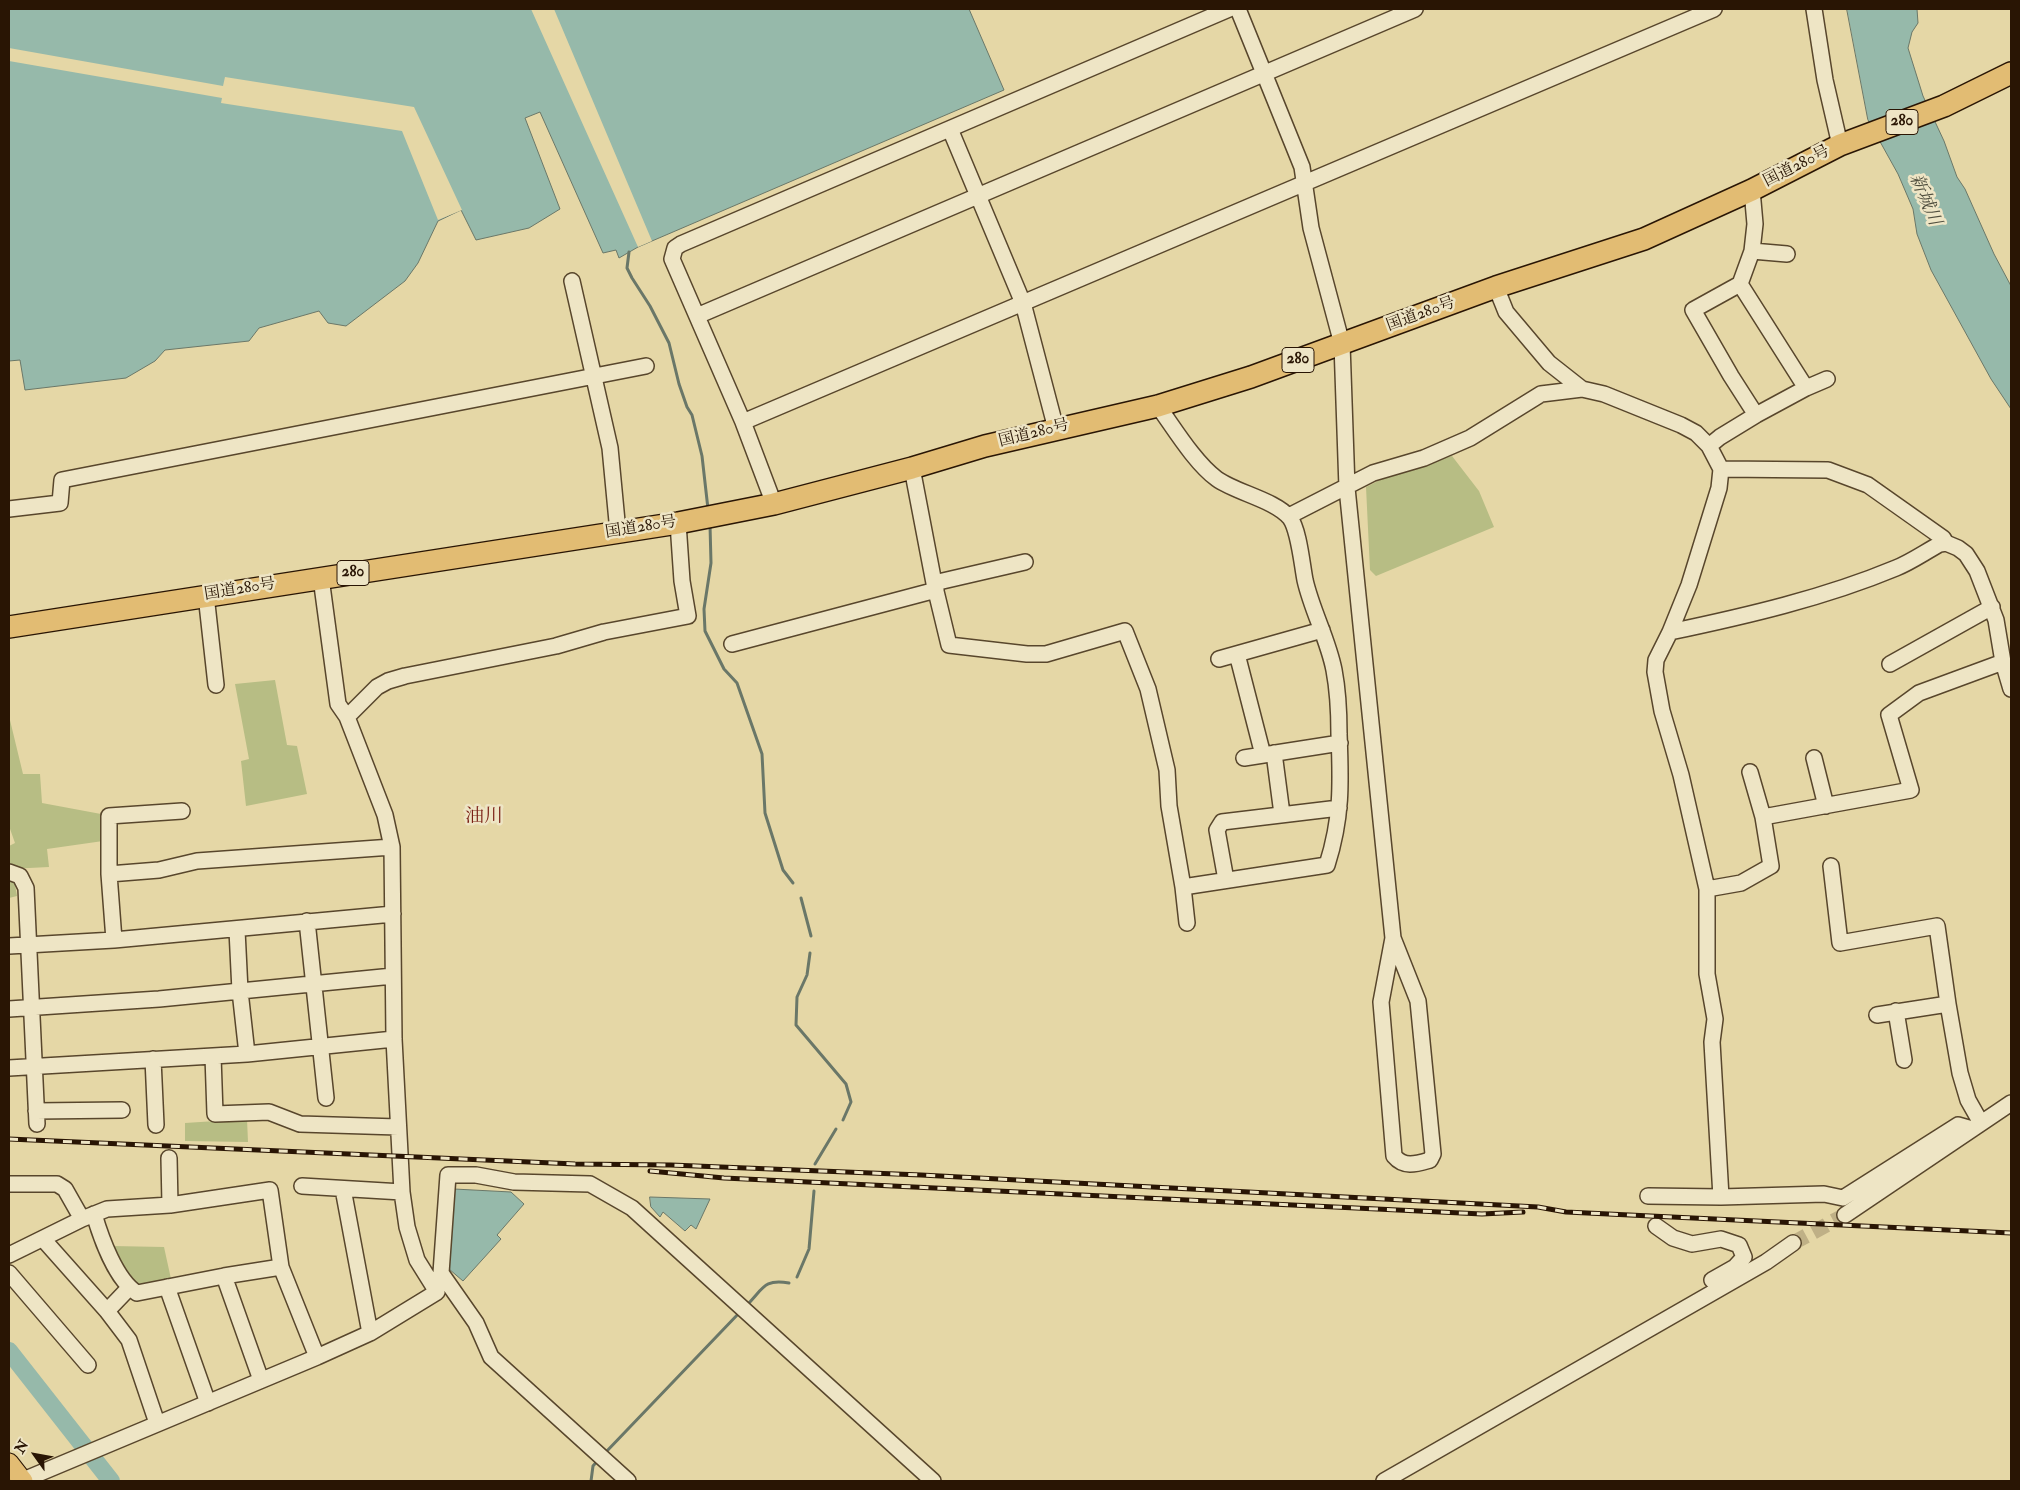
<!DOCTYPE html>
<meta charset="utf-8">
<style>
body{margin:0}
#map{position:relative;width:2020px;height:1490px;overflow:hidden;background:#e5d7a6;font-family:"IM FELL Double Pica",serif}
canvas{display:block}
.frame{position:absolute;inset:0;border:10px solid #291504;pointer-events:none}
.north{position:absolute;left:10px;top:1430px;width:50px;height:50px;-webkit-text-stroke:4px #eee5c5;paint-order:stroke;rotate:302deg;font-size:14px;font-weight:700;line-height:20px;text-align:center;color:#291504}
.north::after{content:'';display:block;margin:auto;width:18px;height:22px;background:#291504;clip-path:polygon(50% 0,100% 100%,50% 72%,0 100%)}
</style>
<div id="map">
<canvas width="2020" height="1490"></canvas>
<div class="frame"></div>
<div class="north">N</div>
</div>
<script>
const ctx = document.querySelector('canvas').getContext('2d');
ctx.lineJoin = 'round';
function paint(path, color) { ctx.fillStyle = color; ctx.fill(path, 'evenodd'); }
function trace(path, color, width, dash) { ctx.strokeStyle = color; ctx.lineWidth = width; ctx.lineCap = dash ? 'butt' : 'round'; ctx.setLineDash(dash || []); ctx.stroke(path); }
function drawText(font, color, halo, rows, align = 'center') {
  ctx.font = font + ' "IM FELL Double Pica","Noto Serif JP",serif'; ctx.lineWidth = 5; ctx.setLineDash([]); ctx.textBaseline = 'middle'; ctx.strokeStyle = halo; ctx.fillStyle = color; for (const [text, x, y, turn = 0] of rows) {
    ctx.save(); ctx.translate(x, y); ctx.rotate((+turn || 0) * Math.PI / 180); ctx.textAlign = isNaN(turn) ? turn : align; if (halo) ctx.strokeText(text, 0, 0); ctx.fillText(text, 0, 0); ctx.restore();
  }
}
paint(new Path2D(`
 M1452,456l27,35 15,36 -118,49 -6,-6 -4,-83 34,-17z
 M275,680l12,65 10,1 10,48 -61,12 -5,-45 8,-2 -14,-75z
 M9,716l14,58h17l2,29 59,11 2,27 -56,8 2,18 -40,2v-23l6,-3 -6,-17z
 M9,877l5,2 3,17 -8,2z
 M247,1119l1,23 -63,-1v-18z
 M112,1246l52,1 7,32 -29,7 -10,-4z`), '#b7bd84');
const water = new Path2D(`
 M9,9h960l35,81 -366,157 -19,11 -3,-8 -13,3 -63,-141 -15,6 35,91 -31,19 -53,12 -15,-30 -23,11 -20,42 -13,18 -59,45 -18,-3 -9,-12 -60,17 -10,13 -84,9 -10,11 -29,17 -101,12 -5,-30 -11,1z
 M1847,9h70l1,14 -6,9 -4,16 15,48 21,45 13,36 8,12 29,65 17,32v123l-20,-30 -60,-109 -14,-36 -4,-25 -15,-35 -30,-54z
 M454,1189l57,3 13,12 -27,31 4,4 -38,42 -14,-12z
 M650,1197l60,2 -14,30 -5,-4 -6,6 -22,-19 -3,5 -9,-10z`);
paint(water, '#96b9aa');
trace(water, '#6a7768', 1);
paint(new Path2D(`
 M531,9h23l98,232 -14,6z
 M9,48l214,38 2,-9 189,30 48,103 -24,10 -36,-89 -181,-28 1,-5 -213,-37z`), '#e5d7a6');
trace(new Path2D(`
 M629,252l-2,16 5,10 18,28 19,37 10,41 8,23 5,8 10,41 6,53
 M710,525l1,38 -7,46 1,22 19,38 13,14 25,71 3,59 18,57 10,13
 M801,898l10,38
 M810,953l-3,22 -10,22 -1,28 50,59 5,18 -8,18
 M815,1164l21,-35
 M797,1277l12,-28 5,-58
 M747,1305c17,-17 16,-26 42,-22
 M605,1453l136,-142
 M591,1481l2,-15 6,-7`), '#6a7768', 3);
trace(new Path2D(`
 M9,1351l102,130`), '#96b9aa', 18);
trace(new Path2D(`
 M1793,1243l52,-28`), '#bfb086', 15, [15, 8]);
const minor = new Path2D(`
 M1238,9l64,158 9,61 31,116 5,144 46,450 25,63 15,153 -3,6c-14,4 -26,8 -36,-4l-13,-154 12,-64
 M1814,9l11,71 15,65
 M950,129l73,174 33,126
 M1752,251l35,3
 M572,281l38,167 8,84
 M1740,284l66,104
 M1496,287l10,25 43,51 33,26
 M697,316l718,-307
 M1158,406c16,22 37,57 59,73 20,14 58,21 73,39 9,12 12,47 15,62 7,31 23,59 29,90 4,21 5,43 5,64 2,49 3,84 -12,131l-144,22
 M1756,415l50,-27 21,-9
 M743,422l971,-413
 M1709,446l11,-9 36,-22 -25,-39 -38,-66 47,-26 12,-33 3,-27 -3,-34
 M912,468l22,115 15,62 78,9h19l79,-23 23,58 19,81 2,36 14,81 4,36
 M1721,469l107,1 40,15 75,53 3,5 12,5 8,6 11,17 19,49 7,42 8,27
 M774,504l-31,-82 -71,-163 3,-11 6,-4 548,-235
 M9,509l51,-6 2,-23 584,-114
 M1289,516l84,-43 51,-15 46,-20 71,-44 41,-5 22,5 77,31 15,8 13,13 12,23 -2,19 -30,97 -19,47 -14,28 -1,12 7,39 19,64 26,114v85l8,45 -3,23 2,35 7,120
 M934,583l91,-21
 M206,595l10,90
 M1670,632c76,-16 154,-34 226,-64 15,-6 29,-16 44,-24l6,-1
 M732,644l204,-54
 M1237,654l26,101
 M1219,659l103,-29
 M1890,664l102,-57
 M347,717l30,-30 11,-6 17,-5 151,-30 48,-14 84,-16 -6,-35 -4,-58
 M1274,753l8,61
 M1244,758l96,-15
 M1814,758l12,48
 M1763,817l148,-27 -22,-75 30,-22 84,-31
 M1831,866l9,77 97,-17 11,78 12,69 8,27 13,23
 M9,872l11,4 6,12 11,236
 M109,874l50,-4 38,-9 195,-14
 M1226,880l-9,-50 5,-8 117,-14
 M1707,889l34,-6 30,-17 -8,-49 -13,-45
 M307,921l19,177
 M237,930l3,61 7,63
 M114,940l-5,-66v-58l73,-5
 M9,946l105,-6 279,-26
 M9,1009l150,-10 234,-23
 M1896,1011l8,49
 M1877,1015l71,-11
 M213,1056l2,58 54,-2 31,12 98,3
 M153,1059l3,66
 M9,1068l238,-14 147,-15
 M36,1111l86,-1
 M169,1158l1,47
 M9,1184h48l8,5 17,30
 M302,1186l100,6
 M343,1189l27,144
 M1648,1196l73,1 103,-3 19,4 115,-73 14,4
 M94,1214c7,24 22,66 43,79l87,-17 57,-9
 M1845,1215l166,-112
 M1656,1226l17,12 19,6 29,-5 18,6 5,12 -9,10 -23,13
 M43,1239l64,72
 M9,1255l73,-36 25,-10 63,-4 100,-15 11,77 36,90
 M9,1273l79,92
 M224,1276l37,104
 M167,1287l41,116
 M129,1288l-22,23 22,29 28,83
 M21,1481l296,-124 53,-24 67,-41 -20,-32 -10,-33 -5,-35 -8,-153 -2,-192 -7,-32 -38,-98 -9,-13 -17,-126
 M628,1481l-137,-124 -15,-34 -35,-50 7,-98h28l38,7 76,2 42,24 301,273
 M1384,1481l382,-219 27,-19`);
const major = new Path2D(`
 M9,1463l14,18`);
const highway = new Path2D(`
 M9,627l669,-104 96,-19 138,-36 73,-22 173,-40 93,-29 245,-90 148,-48 108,-49 88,-45 104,-39 67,-33`);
trace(minor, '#58462c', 18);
trace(major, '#291504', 21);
trace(highway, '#291504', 24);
trace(minor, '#eee5c5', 15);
trace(major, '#e2bc73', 19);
trace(highway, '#e2bc73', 21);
const rail = new Path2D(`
 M9,1139l566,25 96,1 250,10 617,32 28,5 445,21
 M650,1171l74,7 758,36 41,-2`);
trace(rail, '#291504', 5);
trace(rail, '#eee5c5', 3, [9]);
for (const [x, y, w] of [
 [1902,122,32],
 [1298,360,32],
 [353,573,32]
]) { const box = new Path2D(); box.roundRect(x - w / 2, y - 12.5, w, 25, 4); ctx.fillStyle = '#eee5c5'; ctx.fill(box); trace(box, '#291504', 1); }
drawText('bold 15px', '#291504', null, [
 ["280",1902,122],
 ["280",1298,360],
 ["280",353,573]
]);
drawText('16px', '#291504', '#eee5c5', [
 ["国道280号",1797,167,-27],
 ["国道280号",1421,315,-20],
 ["国道280号",1034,434,-14],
 ["国道280号",641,528,-9],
 ["国道280号",240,590,-9]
]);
drawText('italic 18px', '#4f4e3e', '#eee5c5', [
 ["新城川",1924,200,67]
]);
drawText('19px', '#7a1f14', '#eee5c5', [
 ["油川",484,818]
]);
</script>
